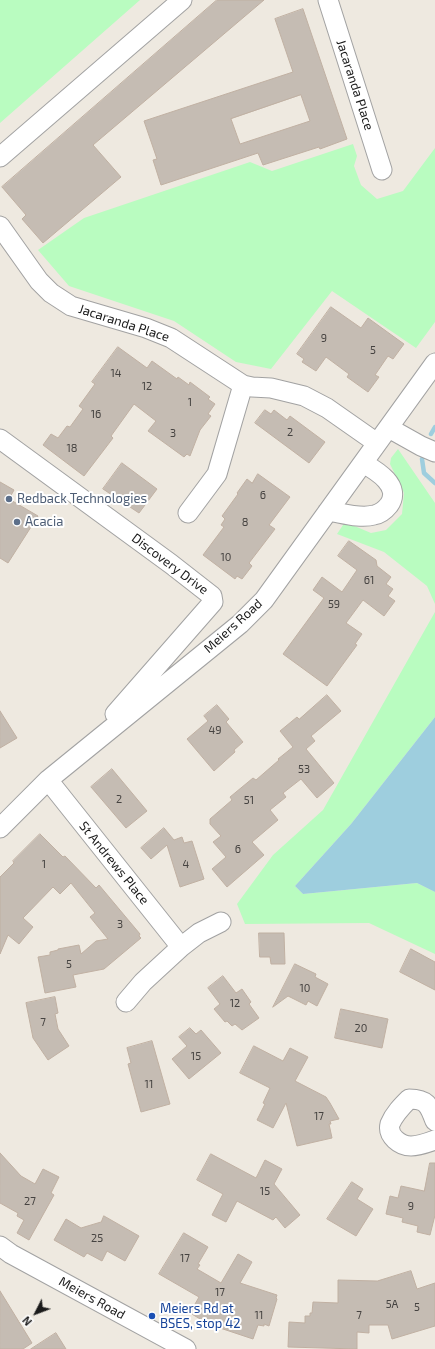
<!DOCTYPE html>
<style>
body{margin:0}
#map{position:relative;width:435px;height:1349px;overflow:hidden;background:#eee9e0;font-family:"Exo 2",sans-serif}
canvas{display:block}
.north{position:absolute;left:16px;top:1293px;width:40px;height:40px;-webkit-text-stroke:3px #fff;paint-order:stroke;rotate:228deg;font-size:11px;font-weight:700;line-height:16px;text-align:center;color:#1b1b1b}
.north::after{content:'';display:block;margin:auto;width:14px;height:18px;background:#1b1b1b;clip-path:polygon(50% 0,100% 100%,50% 72%,0 100%)}
</style>
<div id="map">
<canvas width="435" height="1349"></canvas>
<div class="north">N</div>
</div>
<script>
const ctx = document.querySelector('canvas').getContext('2d');
ctx.lineJoin = 'round';
function paint(path, color) { ctx.fillStyle = color; ctx.fill(path, 'evenodd'); }
function trace(path, color, width, dash) { ctx.strokeStyle = color; ctx.lineWidth = width; ctx.lineCap = dash ? 'butt' : 'round'; ctx.setLineDash(dash || []); ctx.stroke(path); }
function drawText(font, color, halo, rows, align = 'center') {
  ctx.font = font + ' "Exo 2",sans-serif'; ctx.lineWidth = 4; ctx.setLineDash([]); ctx.textBaseline = 'middle'; ctx.strokeStyle = halo; ctx.fillStyle = color; for (const [text, x, y, turn = 0] of rows) {
    ctx.save(); ctx.translate(x, y); ctx.rotate((+turn || 0) * Math.PI / 180); ctx.textAlign = isNaN(turn) ? turn : align; if (halo) ctx.strokeText(text, 0, 0); ctx.fillText(text, 0, 0); ctx.restore();
  }
}
paint(new Path2D(`
 M0,0h140l-140,123z
 M353,144l4,12 -3,10 7,19 16,14 26,-8 32,-43v174l-19,26 -84,-57 -61,78 -35,-7 -62,-41 -105,-35 -31,-36 46,-32 166,-56 22,9z
 M398,449l37,54v101l-8,-18 -43,-34 -47,-18 8,-12 26,11 15,-3 16,-16 2,-21 -14,-29 1,-6z
 M435,612v105l-84,107 -56,62 8,8 114,-11 18,9v62l-66,-31 -124,1 -8,-20 36,-49 50,-45z`), '#b9fcc0');
paint(new Path2D(`
 M435,717v175l-18,-9 -114,11 -8,-8 56,-62z`), '#9ecede');
trace(new Path2D(`
 M431,434l4,-7
 M422,459l2,14 11,10`), '#9ecede', 4.5);
const building = new Path2D(`
 M217,0h47l-171,145 28,32 -78,66 -21,-24 4,-4 -24,-28z
 M303,9l44,130 -27,10 -1,-2 -56,18 -5,-12 -97,32 -8,-25 4,-1 -13,-38 149,-49 -18,-53zM301,95l9,26 -70,23 -9,-25z
 M331,307l30,21 7,-10 36,26 -11,15 -5,-3 -13,19 4,2 -11,15 -21,-15 2,-3 -23,-17 -10,14 -14,-9 2,-3 -7,-5z
 M118,347l29,21 5,-7 25,18 1,-2 11,8 1,-3 20,15 -2,2 7,5 -7,10 3,2 -11,14 -10,26 -3,-2 -3,3 -36,-26 8,-10 -22,-17 -23,32 2,2 -29,38 -41,-31 8,-11 7,4 9,-12 3,1 13,-18 -4,-3 16,-22 -3,-2z
 M265,410l6,4 3,-4 13,10 3,-4 35,26 -16,21 -54,-40z
 M122,463l35,26 -18,24 -36,-24z
 M258,474l32,23 -21,28 6,4 -26,34 3,3 -10,13 -5,-3 -2,3 -32,-24 21,-28 -3,-2 4,-6 -3,-3 16,-22 -1,-1 10,-14 5,4z
 M0,482l14,8 -5,9 29,17 -30,47 -8,-5z
 M349,541l27,19 1,6 14,11 -5,7 7,5 -5,7 7,5 -11,15 -21,-16 -17,23 16,11 -7,10 2,1 -30,41 -44,-32 41,-56 -11,-8 9,-13 20,15 15,-22 -19,-14z
 M327,695l14,16 -30,25 4,5 -9,8 28,34 -17,15 -16,-19 -18,14 3,4 -16,13 8,10 -26,22 12,13 -37,32 -15,-18 14,-12 -13,-15 8,-6 -11,-12v-5l22,-19 -2,-3 23,-19 3,2 23,-20 -1,-1 15,-12 -13,-16 17,-14 2,2z
 M217,705l12,14 -3,3 17,20 -9,8 1,2 -21,19 -27,-32 21,-18 -4,-5z
 M0,711l17,27 -17,10z
 M112,769l35,42 -21,17 -35,-41z
 M164,828l10,12 8,-3 2,6 8,-2 12,38 -24,8 -13,-42 -16,14 -10,-11z
 M40,834l23,23 2,-1 31,32 3,-3 41,49 -1,2 2,2 -37,31 -31,6 3,12 -31,6 -7,-36 12,-2v-3l8,-2v-1l21,-4 2,9 15,-13 12,-2 -18,-22 5,-4 -24,-30 -11,11 -7,-7 -30,31 10,9 -14,17 -11,-9 -8,19v-77l14,-14 -1,-2z
 M259,933h25l1,31h-14l-1,-7h-10z
 M411,949l24,13v28l-35,-18z
 M295,964l21,10 -1,3 13,7 -11,22 -9,-5 -2,4 -18,-9 -15,11z
 M223,976l13,17 6,-4 9,13 -2,2 10,14 -17,12 -7,-6 -3,2 -5,-5 -2,1 -11,-13 6,-5 -12,-16z
 M55,997l3,16 -3,1 3,15 11,17 -21,14 -15,-22 -7,-35z
 M341,1009l47,10 -6,29 -47,-10z
 M190,1028l6,6 5,-4 20,23 -32,26 -17,-20 15,-13 -8,-9z
 M152,1041l18,63 -29,8 -13,-48 3,-1 -4,-15z
 M254,1046l29,15 7,-13 18,9 -13,24 31,16 4,6 9,16 -9,2 1,3h-2l3,14 -35,8 -11,-43 -13,25 -16,-8 8,-16 -2,-1 7,-15 -30,-15z
 M0,1153l21,23 14,8 8,-15 16,8 -8,16 3,2 -25,45 -12,-7 7,-13 -7,-4 1,-3 -18,-10z
 M211,1154l45,24 9,-18 17,9 -8,15 26,31 -15,13 -9,-11 -3,3 -36,-19 -11,21 -14,-7 11,-21 -26,-14z
 M430,1163h5v52l-5,20 -13,-3 1,-6 -16,-4 1,-4 -17,-4 4,-18 8,2 3,-12 23,5z
 M352,1182l11,7 -6,10 16,10 -17,27 -29,-17z
 M104,1216l35,20 -14,25 -18,-10 -5,10 -15,-8 -3,4 -30,-17 12,-21 15,9 20,-6z
 M184,1233l24,14 -10,17 2,1 -3,4 24,14 17,-29 14,8 -12,21 37,12 -1,3 1,1 -8,27 -5,-2v2l-6,-1 -5,14 -33,-11 -1,2 -29,-17 9,-16 -40,-23z
 M411,1271l6,18 18,-6v43l-43,13 -4,-14h-19v8l-12,-1v17l-69,-2 1,-25 16,1v-7h5v-3h2l1,-11 25,1v-23l39,1z
 M0,1291l32,52 -9,6h-23z
 M56,1333l10,16h-35z`);
paint(building, '#c5bcb3');
trace(building, '#c0b0a2', 1);
const minor = new Path2D(`
 M328,0l54,170
 M0,157l182,-157
 M0,226l39,55 12,12 20,13 75,22 25,10 72,47 9,2 19,1 33,8 23,12 50,35
 M396,432l25,14 14,6
 M0,439l171,125 41,32 1,6 -98,112
 M328,511c14,2 32,8 46,4 6,-1 11,-5 15,-10 13,-19 -12,-34 -26,-42
 M188,513l29,-39 2,-7 24,-82
 M48,780l133,167
 M0,828l48,-48 192,-156 24,-24 171,-237
 M126,1002l17,-20 38,-35 18,-14 22,-11
 M435,1121c-6,-16 -8,-22 -26,-22 -7,7 -15,15 -19,25 -3,12 10,22 21,22 8,0 16,-3 24,-6
 M0,1246l11,8 175,95`);
trace(minor, '#a2a2a2', 21);
trace(minor, '#fff', 19);
for (const [x, y, r, color] of [
 [9,499,4,"#5c6f8a"],
 [17,522,4,"#5c6f8a"],
 [152,1316,4,"#1a4fb4"]
]) { const dot = new Path2D(); dot.arc(x, y, r, 0, 2 * Math.PI); ctx.fillStyle = color; ctx.fill(dot); trace(dot, '#fff', 1.5); }
drawText('11px', '#464341', null, [
 ["9",324,338],
 ["5",373,350],
 ["14",116,373],
 ["12",147,386],
 ["1",190,402],
 ["16",96,414],
 ["2",290,432],
 ["3",173,433],
 ["18",72,448],
 ["6",263,495],
 ["8",245,522],
 ["10",226,557],
 ["61",369,580],
 ["59",334,604],
 ["49",215,730],
 ["53",304,769],
 ["2",119,799],
 ["51",249,800],
 ["6",238,849],
 ["1",44,864],
 ["4",186,864],
 ["3",120,924],
 ["5",69,964],
 ["10",305,988],
 ["12",235,1003],
 ["7",43,1022],
 ["20",361,1028],
 ["15",196,1056],
 ["11",149,1084],
 ["17",319,1116],
 ["15",265,1191],
 ["27",30,1201],
 ["9",411,1206],
 ["25",97,1238],
 ["17",185,1258],
 ["17",220,1292],
 ["5A",392,1304],
 ["5",417,1307],
 ["11",259,1315],
 ["7",359,1315]
]);
drawText('13px', '#1b1b1b', '#fff', [
 ["Jacaranda Place",355,85,72],
 ["Jacaranda Place",124,323,18],
 ["Discovery Drive",170,564,37],
 ["Meiers Road",233,626,-42],
 ["St Andrews Place",114,863,51],
 ["Meiers Road",92,1298,29]
]);
drawText('13px', '#4e5e75', '#fff', [
 ["Redback Technologies",17,499],
 ["Acacia",25,522]
], 'left');
drawText('13px', '#164399', '#fff', [
 ["Meiers Rd at",160,1309],
 ["BSES, stop 42",160,1324]
], 'left');
</script>
